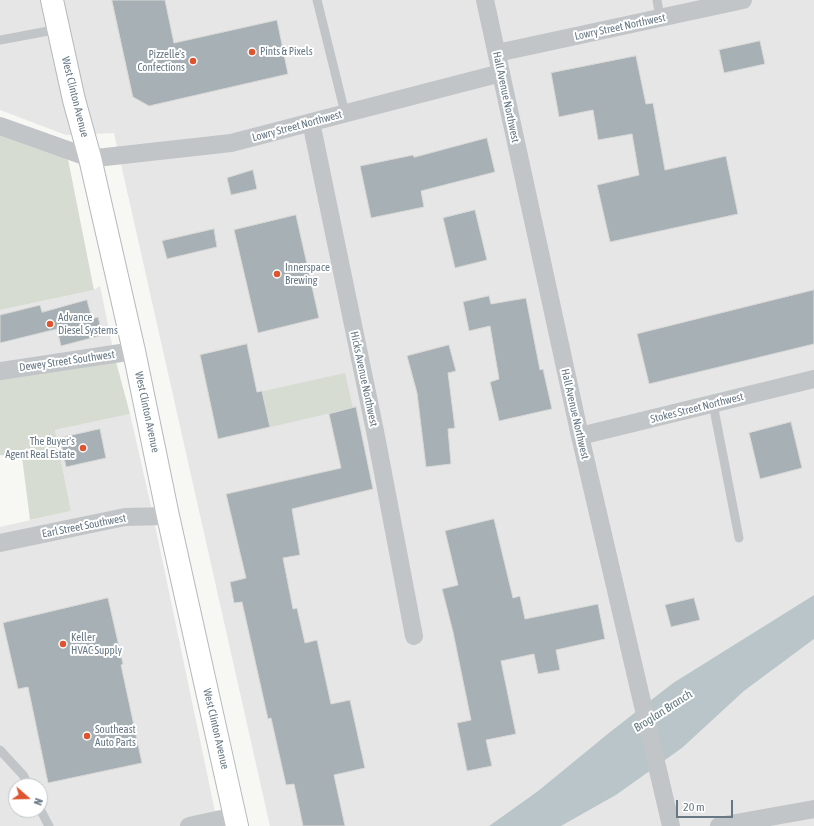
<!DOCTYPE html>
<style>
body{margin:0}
#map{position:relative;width:814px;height:826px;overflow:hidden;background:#f7f7f4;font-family:"Asap Condensed",sans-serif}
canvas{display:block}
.north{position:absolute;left:8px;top:778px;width:40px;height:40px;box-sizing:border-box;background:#fff;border:1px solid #c2c9ce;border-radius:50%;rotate:110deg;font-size:11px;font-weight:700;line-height:16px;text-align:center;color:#677884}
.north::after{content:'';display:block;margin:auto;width:14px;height:18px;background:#dd542e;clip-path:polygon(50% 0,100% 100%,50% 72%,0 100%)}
.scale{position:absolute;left:676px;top:800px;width:57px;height:18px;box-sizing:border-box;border:2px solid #677884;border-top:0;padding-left:5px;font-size:12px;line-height:14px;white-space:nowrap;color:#677884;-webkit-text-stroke:3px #fff;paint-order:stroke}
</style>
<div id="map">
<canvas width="814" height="826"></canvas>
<div class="north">N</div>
<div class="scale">20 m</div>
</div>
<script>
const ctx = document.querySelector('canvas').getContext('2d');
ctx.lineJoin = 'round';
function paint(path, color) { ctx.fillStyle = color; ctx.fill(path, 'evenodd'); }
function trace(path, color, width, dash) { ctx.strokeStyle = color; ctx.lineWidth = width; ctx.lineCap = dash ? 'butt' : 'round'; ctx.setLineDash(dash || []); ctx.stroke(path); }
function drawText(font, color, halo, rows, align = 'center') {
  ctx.font = font + ' "Asap Condensed",sans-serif'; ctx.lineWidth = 4; ctx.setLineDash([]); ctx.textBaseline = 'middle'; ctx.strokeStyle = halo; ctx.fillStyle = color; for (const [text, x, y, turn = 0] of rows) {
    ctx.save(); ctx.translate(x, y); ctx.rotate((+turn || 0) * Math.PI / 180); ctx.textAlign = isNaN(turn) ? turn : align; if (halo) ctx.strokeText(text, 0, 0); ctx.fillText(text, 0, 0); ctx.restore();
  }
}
paint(new Path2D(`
 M0,0h814v595l-141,88 -63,49 -72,59 -49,35h-219l-156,-693 -48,2 -66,-25z
 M100,286l14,68 -114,26v-70l94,-20z
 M130,414l21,92 67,320h-218v-299l71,-16 -16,-81zM16,786h24v24h-24z
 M814,639v187h-253l55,-31 66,-47 62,-57z`), '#e5e6e5');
paint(new Path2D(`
 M0,133l67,21 27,136 -94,20z
 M114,354l16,60 -75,16 16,81 -41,9 -8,-63 -22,-2v-75z
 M345,373l8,35 -135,31 -8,-36z`), '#d7dcd3');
paint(new Path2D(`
 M814,595v44l-70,52 -62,57 -66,47 -55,31h-72l49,-35 72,-59 63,-49z`), '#b9c5c9');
const building = new Path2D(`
 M112,0h53l9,43 103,-23 11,54 -139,32 -16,-9z
 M760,41l5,23 -41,9 -5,-23z
 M636,56l10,48 7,-1 12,67 61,-14 12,58 -128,28 -13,-57 42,-10 -7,-41 -34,6 -5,-30 -34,7 -8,-44z
 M487,138l8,34 -74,19 3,16 -53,11 -11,-52 53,-11 1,2z
 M253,170l4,19 -26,6 -4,-17z
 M475,210l12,50 -32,8 -12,-50z
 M296,215l23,103 -61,15 -24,-103z
 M214,229l3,18 -50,12 -5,-18z
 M814,290v54l-165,40 -12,-50z
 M489,296l2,8 35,-6 14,72 3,-1 9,40 -53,12 -9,-39 9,-3 -9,-53 -21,5 -6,-29z
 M87,300l5,19 6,-2 5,18 -42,11 -4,-17 -57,14v-28l40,-10 2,7z
 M247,344l10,48 5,-1 8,36 -52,12 -18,-84z
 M449,345l7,26 -8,2 7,55 -7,1 3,35 -25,3 -9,-74 -10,-37z
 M356,407l17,82 -81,20 8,46 -17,3 10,51 4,-1 8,35 12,-3 14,64 19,-4 15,68 -31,7 11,51h-42l-9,-42 -8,1 -15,-67 -3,1 -26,-117 -8,1 -4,-21 16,-4 -20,-84 115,-26 -12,-54z
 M791,422l11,46 -42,11 -11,-46z
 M100,429l6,29 -40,9 -6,-29z
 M494,519l19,79 7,-2 5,23 73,-15 7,35 -49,11 4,20 -22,4 -4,-20 -33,7 15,73 -30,6 6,26 -25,5 -10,-48 14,-3 -18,-88 -11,-43 16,-4 -13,-54z
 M108,598l15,66 -2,1 21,98 -94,20 -20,-96 -10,2 -15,-66z
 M694,598l6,22 -29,7 -6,-22z`);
paint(building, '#a7b0b5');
trace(building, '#d9d9d7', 1);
const secondary = new Path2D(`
 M52,0l22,100 16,58 44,193 34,165 69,310`);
trace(secondary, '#b3b9bd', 24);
trace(new Path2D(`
 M317,0l28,113
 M657,0l3,18
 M0,40l59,-11
 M713,404l26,134
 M0,750l23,25 6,11
 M40,809l9,17`), '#c1c5c8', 9);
trace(new Path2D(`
 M485,0l95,436 91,390
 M497,53l246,-53
 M311,122l64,309 39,205
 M0,126l90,32 15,-1 126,-14 270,-70
 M0,371l134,-20
 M580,436l234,-57
 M0,543l125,-26 43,-1
 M189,826l46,-10
 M719,826l95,-17`), '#c1c5c8', 18);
trace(secondary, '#fff', 22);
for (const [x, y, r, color] of [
 [252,52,4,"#dd542e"],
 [193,61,4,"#dd542e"],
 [277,274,4,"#dd542e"],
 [50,324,4,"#dd542e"],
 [83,448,4,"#dd542e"],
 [63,644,4,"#dd542e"],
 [87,736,4,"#dd542e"]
]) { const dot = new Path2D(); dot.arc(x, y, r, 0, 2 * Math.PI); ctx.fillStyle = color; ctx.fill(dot); trace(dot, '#fff', 1.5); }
drawText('11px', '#677884', '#fff', [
 ["Lowry Street Northwest",620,27,-12],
 ["West Clinton Avenue",75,97,76],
 ["Hall Avenue Northwest",506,97,78],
 ["Lowry Street Northwest",297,126,-15],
 ["Dewey Street Southwest",67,361,-8],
 ["Hicks Avenue Northwest",364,379,78],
 ["Stokes Street Northwest",697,408,-14],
 ["West Clinton Avenue",147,412,78],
 ["Hall Avenue Northwest",575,414,77],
 ["Earl Street Southwest",84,526,-11],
 ["West Clinton Avenue",216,729,77]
]);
drawText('11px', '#677884', '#fff', [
 ["Pints & Pixels",260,52],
 ["Pizzelle's",185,55,"right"],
 ["Confections",185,68,"right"],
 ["Innerspace",285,268],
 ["Brewing",285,281],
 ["Advance",58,318],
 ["Diesel Systems",58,331],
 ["The Buyer's",75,442,"right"],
 ["Agent Real Estate",75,455,"right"],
 ["Keller",71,638],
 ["HVAC Supply",71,651],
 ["Southeast",95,730],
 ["Auto Parts",95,743]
], 'left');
drawText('italic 12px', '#637980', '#fff', [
 ["Broglan Branch",663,711,-33]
]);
</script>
